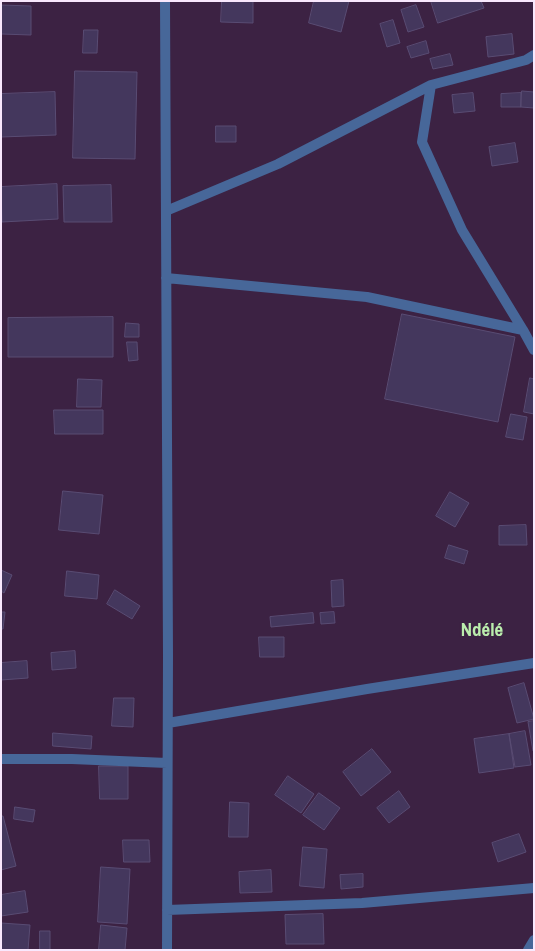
<!DOCTYPE html>
<meta charset="utf-8">
<style>
body{margin:0}
#map{position:relative;width:535px;height:951px;overflow:hidden;background:#3c2243;font-family:"Archivo Narrow",sans-serif}
canvas{display:block}
.frame{position:absolute;inset:0;border:2px solid #f9e8fd;pointer-events:none}
</style>
<div id="map">
<canvas width="535" height="951"></canvas>
<div class="frame"></div>
</div>
<script>
const ctx = document.querySelector('canvas').getContext('2d');
ctx.lineJoin = 'round';
function paint(path, color) { ctx.fillStyle = color; ctx.fill(path, 'evenodd'); }
function trace(path, color, width, dash) { ctx.strokeStyle = color; ctx.lineWidth = width; ctx.lineCap = dash ? 'butt' : 'round'; ctx.setLineDash(dash || []); ctx.stroke(path); }
function drawText(font, color, halo, rows, align = 'center') {
  ctx.font = font + ' "Archivo Narrow",sans-serif'; ctx.lineWidth = 4; ctx.setLineDash([]); ctx.textBaseline = 'middle'; ctx.strokeStyle = halo; ctx.fillStyle = color; for (const [text, x, y, turn = 0] of rows) {
    ctx.save(); ctx.translate(x, y); ctx.rotate((+turn || 0) * Math.PI / 180); ctx.textAlign = isNaN(turn) ? turn : align; if (halo) ctx.strokeText(text, 0, 0); ctx.fillText(text, 0, 0); ctx.restore();
  }
}
const building = new Path2D(`
 M222,1h31v22l-32,-1z
 M314,1h35l-8,31 -32,-9z
 M431,1h50l3,7 -46,15z
 M1,5l30,1v29l-30,-1z
 M416,5l8,22 -16,5 -7,-22z
 M393,20l7,23 -13,4 -7,-23z
 M84,30h14l-1,23h-14z
 M512,34l2,20 -26,3 -2,-20z
 M426,41l3,12 -18,5 -4,-11z
 M450,54l3,11 -20,4 -3,-10z
 M75,71l62,1 -2,87 -62,-1z
 M522,91l12,1v16l-13,-1z
 M55,92l1,43 -55,2v-43z
 M473,93l2,18 -21,2 -2,-18z
 M521,93v14h-20v-13z
 M216,126h20v16h-20z
 M515,143l3,19 -26,4 -3,-19z
 M57,184l1,35 -56,3 -1,-35z
 M111,185l1,37h-48l-1,-36z
 M402,314l113,23 -17,85 -113,-23z
 M113,317v40h-105v-39z
 M126,323l13,1v13h-14z
 M127,342h10l1,18 -9,1z
 M530,378l4,1v35l-10,-2z
 M78,379l24,1 -1,27h-24z
 M54,410h49v24h-48z
 M511,414l16,3 -4,23 -17,-3z
 M63,491l40,4 -4,39 -40,-4z
 M450,492l19,11 -14,24 -19,-11z
 M526,525l1,20h-28v-19z
 M449,545l19,6 -4,13 -19,-6z
 M1,570l11,5 -8,18 -3,-2z
 M67,571l32,4 -2,24 -32,-3z
 M343,580l1,26 -12,1 -1,-26z
 M115,590l25,16 -8,13 -25,-15z
 M1,612h4l-2,17h-2z
 M334,612l1,11 -14,1 -1,-11z
 M313,613l1,10 -43,4 -1,-10z
 M259,637h25v20h-24z
 M75,651l1,17 -24,2 -1,-17z
 M27,661l1,17 -27,2v-17z
 M524,683l10,36 -17,4 -9,-35z
 M114,698h20l-1,29 -21,-1z
 M534,721v30h-1l-5,-29z
 M525,731l6,34 -16,2 -6,-33z
 M53,733l39,3 -1,13 -38,-3z
 M509,734l5,34 -35,5 -5,-34z
 M372,749l19,23 -30,24 -18,-24z
 M99,766h29v33h-28z
 M288,776l26,18 -13,19 -26,-18z
 M399,791l11,16 -21,16 -12,-15z
 M319,793l21,15 -16,22 -21,-15z
 M230,802l19,1 -1,34h-19z
 M15,807l20,3 -2,12 -19,-3z
 M1,816h2l13,50 -15,4z
 M519,834l7,18 -28,10 -6,-19z
 M123,840h26l1,22h-26z
 M303,847l24,2 -3,39 -24,-2z
 M101,867l29,2 -3,55 -29,-2z
 M271,870l1,22 -32,1 -1,-21z
 M363,874v13l-22,2 -1,-14z
 M25,891l3,21 -27,4v-21z
 M323,914l1,30h-38l-1,-29z
 M1,923l29,2 -2,25h-27z
 M101,925l26,3 -2,22h-26z
 M40,931h10v19h-10z`);
paint(building, '#44375d');
trace(building, '#594c73', 1);
trace(new Path2D(`
 M165,1l3,655 -1,294
 M431,85l-9,57 40,88 61,100
 M166,211l112,-47 153,-79 95,-25 8,-5
 M166,278l201,19 156,33 11,20
 M168,723l199,-34 167,-26
 M1,759h71l95,4
 M167,910l195,-7 172,-15
 M528,950l6,-10`), '#476799', 10);
drawText('bold 19px', '#bbedad', '#3c2243', [
 ["Ndélé",482,631]
]);
</script>
